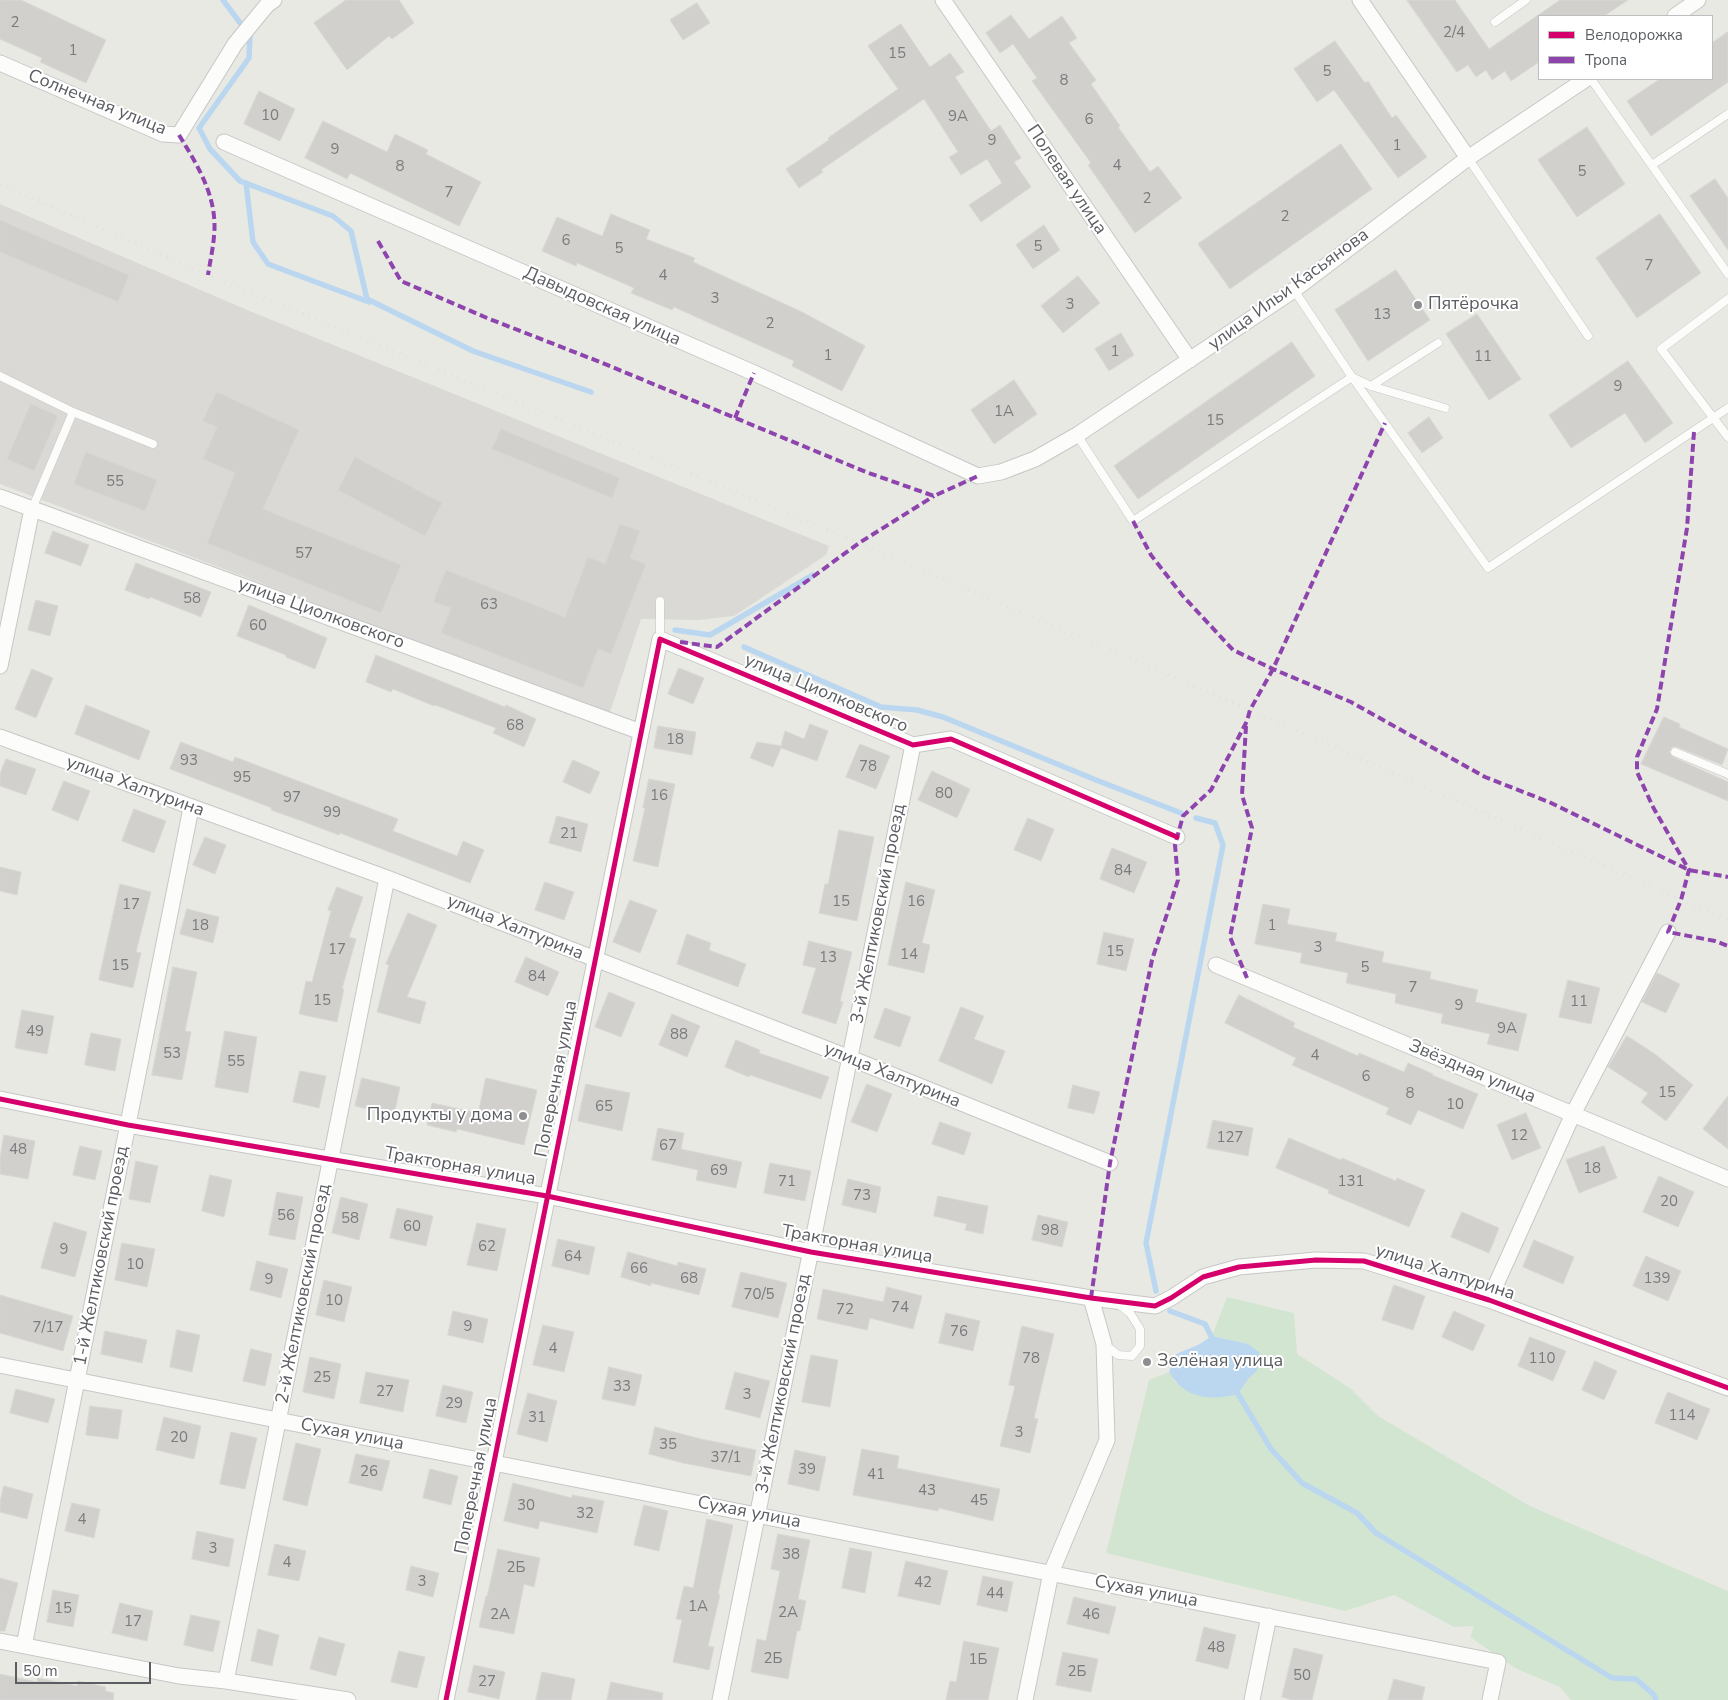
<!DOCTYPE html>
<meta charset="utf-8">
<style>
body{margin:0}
#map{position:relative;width:1728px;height:1700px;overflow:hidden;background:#e9e9e4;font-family:"Nunito Sans",sans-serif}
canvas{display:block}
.legend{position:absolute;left:1538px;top:15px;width:175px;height:65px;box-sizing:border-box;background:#fff;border:1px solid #bdbec0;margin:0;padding:6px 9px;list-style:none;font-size:15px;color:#5a5d61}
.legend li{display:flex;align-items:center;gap:10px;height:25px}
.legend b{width:25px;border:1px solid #bdbec0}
.scale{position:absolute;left:15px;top:1662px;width:136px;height:22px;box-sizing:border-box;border:2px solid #5a5d61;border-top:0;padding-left:6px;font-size:15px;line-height:18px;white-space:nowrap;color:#5a5d61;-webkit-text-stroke:4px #fff;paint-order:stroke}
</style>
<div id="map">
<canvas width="1728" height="1700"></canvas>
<ul class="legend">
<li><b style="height:6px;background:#d6006c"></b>Велодорожка</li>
<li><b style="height:6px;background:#8e44ad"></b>Тропа</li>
</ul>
<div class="scale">50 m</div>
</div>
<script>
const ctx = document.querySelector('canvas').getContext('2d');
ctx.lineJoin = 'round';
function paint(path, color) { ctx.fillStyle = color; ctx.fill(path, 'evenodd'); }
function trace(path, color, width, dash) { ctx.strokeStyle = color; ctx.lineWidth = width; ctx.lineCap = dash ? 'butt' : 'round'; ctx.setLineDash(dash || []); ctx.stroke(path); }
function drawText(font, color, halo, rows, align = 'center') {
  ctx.font = font + ' "Nunito Sans",sans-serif'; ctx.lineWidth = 4; ctx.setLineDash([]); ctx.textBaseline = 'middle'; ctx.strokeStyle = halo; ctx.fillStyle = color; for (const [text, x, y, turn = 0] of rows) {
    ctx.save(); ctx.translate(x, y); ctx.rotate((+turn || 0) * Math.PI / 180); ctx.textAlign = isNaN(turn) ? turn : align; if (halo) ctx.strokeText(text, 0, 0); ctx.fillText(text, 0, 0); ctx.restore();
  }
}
paint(new Path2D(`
 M0,204l252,108 577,234 -3,9 -92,61 -35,4 -58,-1 -32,96 -609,-231z`), '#dad9d5');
paint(new Path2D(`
 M1227,1297l67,16 3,41 53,34 28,28 152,90 198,85v109h-157l-11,-13 -45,-19 -45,-31 4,-11 -20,1 -60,-32 -49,16 -239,-58 43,-173 20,-8 7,11 62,11 11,-16 8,-7 -9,-27 -36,-8z`), '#d2e5d1');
paint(new Path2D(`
 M1212,1336l36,8 12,9 -3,18 -8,7 -11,16c-28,7 -53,5 -69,-22l7,-18 22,-9z`), '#bbd7f0');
trace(new Path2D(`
 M223,0l27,36 -1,22 -50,70 11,21 30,32 93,35 18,15 16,68 106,52 118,41
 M246,183l7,59 15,22 101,38
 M675,630l35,5 103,-60
 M744,647l137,60 36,3 26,7 153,63 85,33
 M1156,1291l-10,-48 77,-398 -8,-22 -19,-5
 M1170,1311l35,13 9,18
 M1235,1389l36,60 31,34 55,30 19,20 236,145 24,1 18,16 2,5`), '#bbd7f0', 5.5);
const building = new Path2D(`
 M0,0h21l85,40 -20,43 -46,-21 2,-4 -42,-19z
 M346,0h53l15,23 -22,16 -3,-3 -42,34 -33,-47z
 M1407,0h48l34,49 71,-49h68l-24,16h-65v46l-28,19 -6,-10 -13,9 -6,-10 -10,7 -8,-12 -11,7z
 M697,3l13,20 -27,17 -13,-20z
 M1011,15l18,24 33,-23 15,22 -8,5 27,37 -5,4 29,42 -2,1 32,45 8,-6 24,32 -47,35 -47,-68 3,-2 -59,-82 5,-3 -24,-34 -13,9 -14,-20z
 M901,24l29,43 20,-14 14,19 -9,5 36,54 9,-6 21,33 -7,4 17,25 -50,35 -12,-17 33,-22 -15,-24 -26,16 -12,-18 9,-5 -34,-53 -103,71 2,2 -24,16 -13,-19 43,-29 -1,-2 70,-49 -30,-43z
 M1728,32v50l-77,54 -24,-35 33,-22h52v-36z
 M1335,41l30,42 3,-2 24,37 4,-3 31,42 -29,21 -64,-88 -17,12 -23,-33z
 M259,91l36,18 -15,32 -36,-17z
 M323,121l64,31 8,-18 33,16 -2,4 55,28 -22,44 -109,-53 -3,6 -42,-21z
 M1587,127l38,57 -48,33 -39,-57z
 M1341,144l31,45 -142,100 -32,-45z
 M1715,179l13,19v52l-38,-54z
 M611,214l39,16 -4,9 49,19 -2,4 109,50 63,34 -23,45 -50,-25 2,-5 -120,-54 -2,3 -41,-17 3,-5 -57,-25 -1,3 -34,-15 15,-34 45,19z
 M1660,214l41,59 -64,45 -41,-60z
 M0,220l129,55 -11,27 -118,-50z
 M1044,225l16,25 -27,19 -17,-24z
 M1396,270l34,50 -62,41 -33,-51z
 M1078,276l22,27 -37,30 -22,-27z
 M1477,314l44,65 -32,21 -43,-66z
 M1121,333l13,22 -25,16 -14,-22z
 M1292,342l23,34 -177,123 -24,-33z
 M1628,361l45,62 -28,20 -20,-30 -54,35 -22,-33z
 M1014,380l23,34 -43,30 -23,-34z
 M217,392l82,38 -36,79 138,56 -20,48 -174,-70 28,-70 -32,-14 14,-32 -14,-6z
 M31,404l27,12 -24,55 -27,-12z
 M1429,417l14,21 -21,15 -14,-20z
 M501,429l119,49 -8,20 -120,-49z
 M86,452l71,28 -12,31 -71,-27z
 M355,457l87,46 -17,33 -87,-46z
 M620,524l20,7 -10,27 16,6 -35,90 -13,-5 -15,39 -142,-55 10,-25 -18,-6 13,-32 119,47 23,-60 17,7z
 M53,531l36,14 -8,21 -36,-13z
 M136,563l75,29 -10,25 -51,-20 -1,2 -24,-9z
 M36,600l22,6 -8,30 -22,-6z
 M249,605l78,33 -12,31 -29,-12v-2l-49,-19z
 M376,655l129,52 1,-2 30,14 -12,28 -31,-14 3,-5 -61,-23 -1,1 -41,-17 -2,3 -25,-10z
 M679,668l25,10 -11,26 -25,-10z
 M32,669l21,9 -17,40 -21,-9z
 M86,705l64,26 -11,29 -64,-26z
 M1664,717l16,7 -1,3 49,22 -6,16 -45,-18h-5l-3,5 4,5 55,25v19l-87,-37z
 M810,724l18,7 -11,30 -36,-13 -8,19 -23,-9 7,-16 24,4 4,-15 19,8z
 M658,726l38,6 -4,23 -38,-7z
 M181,742l52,20 2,-5 163,62 -5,12 64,25 6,-15 21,9 -14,33 -130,-50 -1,2 -40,-15 -28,-10 1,-2 -102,-39z
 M860,744l30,12 -14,33 -30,-12z
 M6,759l30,10 -10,26 -26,-9v-12z
 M573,760l27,12 -10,22 -27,-12z
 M932,771l38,18 -13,29 -39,-18z
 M649,779l26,5 -17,83 -25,-6 12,-53h-2z
 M64,781l26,10 -12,30 -26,-11z
 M134,809l32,12 -12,32 -32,-12z
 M557,816l31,8 -7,28 -32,-9z
 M1028,818l26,11 -13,32 -27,-11z
 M839,830l35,7 -17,84 -38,-8 6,-29h3z
 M205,837l21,8 -11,29 -22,-9z
 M1112,848l35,14 -13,31 -34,-14z
 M0,867l21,5 -4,23 -17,-4z
 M545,882l29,10 -10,28 -29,-10z
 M906,882l29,8 -13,53 8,2 -6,28 -36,-8z
 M120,884l31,8 -15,60 5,1 -8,35 -34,-8z
 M337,887l26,10 -14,40 7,2 -14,50h2l-7,33 -38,-8 7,-33 6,1 19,-71 -3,-1z
 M630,900l27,10 -17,43 -27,-11z
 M1263,904l27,5 -3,15 50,9 -2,8 49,11 -2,10 49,10 -1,7 48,11 -3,12 52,12 -9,37 -31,-7 3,-10 -49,-11 2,-9 -48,-11 1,-9 -50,-11 2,-10 -48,-10 2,-10 -47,-9z
 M187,909l32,8 -6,26 -33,-9z
 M408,913l29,12 -30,72 19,5 -6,22 -43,-12 12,-47 -3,-1z
 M1104,932l30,7 -8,32 -29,-7z
 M687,934l24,9 -2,7 37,14 -8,23 -61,-23z
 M809,941l43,11 -12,49 3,1 -7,22 -34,-11 14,-45 -13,-3z
 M526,957l33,15 -11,24 -33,-14z
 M173,967l24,5 -12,59 6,1 -9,48 -30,-5z
 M1657,973l23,11 -14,29 -24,-11z
 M1568,980l32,8 -9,36 -32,-7z
 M609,992l26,11 -14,34 -26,-10z
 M1239,995l56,28 -2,4 65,29 1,-3 45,19 4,-9 25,11 -1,1 46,19 -15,35 -45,-19 -7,15 -25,-11 3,-6 -97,-43 4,-7 -71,-35z
 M961,1007l23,9 -10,23 31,12 -13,33 -53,-23z
 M885,1008l26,9 -11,30 -26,-9z
 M22,1010l32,6 -7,38 -32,-6z
 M672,1014l28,12 -13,31 -28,-12z
 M225,1031l32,6 -9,56 -33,-6z
 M91,1033l30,6 -6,32 -30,-6z
 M1627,1036l28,18 38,31 -27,36 -25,-19 7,-9 -40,-26z
 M736,1040l24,10 -1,3 70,24 -8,22 -71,-24 -1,2 -24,-10z
 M300,1071l26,5 -7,32 -26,-6z
 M362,1078l38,9 -6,28 -39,-9z
 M486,1078l51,12 -13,55 -67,-16 -1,3 -29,-7 5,-22 46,10z
 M586,1084l44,9 -8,38 -44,-10z
 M867,1084l25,10 -15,38 -26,-10z
 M1073,1085l27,7 -6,22 -26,-6z
 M1728,1096v53l-25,-20z
 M1526,1113l15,35 -29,12 -15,-35z
 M1213,1120l40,8 -5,28 -41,-8z
 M940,1122l31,11 -7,22 -32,-11z
 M658,1128l26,5 -3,16 61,13 -6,26 -40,-8 2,-10 -46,-10z
 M4,1135l31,6 -7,38 -28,-5v-15z
 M1289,1138l52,22 1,-2 54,23 1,-3 28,12 -16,37 -81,-34 1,-3 -53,-22z
 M80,1146l22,5 -7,29 -22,-5z
 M1604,1146l13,32 -38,15 -13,-33z
 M136,1161l22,5 -8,37 -21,-4z
 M770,1163l41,8 -6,30 -41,-8z
 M210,1175l22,5 -8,37 -22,-6z
 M1659,1176l35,16 -16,35 -35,-15z
 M848,1179l33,8 -5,26 -34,-8z
 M277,1192l26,5 -8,43 -26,-5z
 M938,1196l50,10 -5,28 -18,-4 2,-6 -33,-8z
 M341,1197l27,7 -9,36 -27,-7z
 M397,1208l36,8 -7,30 -36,-8z
 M1462,1212l37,16 -10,25 -38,-16z
 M1038,1215l30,7 -6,25 -30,-7z
 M54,1222l33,10 -12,45 -34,-9z
 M477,1223l29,6 -9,42 -30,-6z
 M558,1239l37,8 -6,28 -37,-9z
 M1534,1240l40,17 -11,27 -40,-17z
 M122,1243l33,6 -8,38 -32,-7z
 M628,1252l49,14 1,-4 28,7 -7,26 -48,-12v3l-30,-9z
 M1646,1256l35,15 -13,30 -35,-15z
 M257,1261l31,8 -7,29 -31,-8z
 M741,1272l46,11 -9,35 -46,-11z
 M324,1280l28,7 -8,35 -28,-7z
 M1394,1285l31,11 -12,34 -31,-10z
 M887,1287l35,9 -9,33 -43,-11 -3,12 -50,-11 6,-30 60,13z
 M0,1295l73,21 -10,35 -63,-18z
 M453,1311l35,8 -5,24 -35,-8z
 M1454,1311l31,14 -12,26 -31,-14z
 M946,1313l34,8 -7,30 -34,-8z
 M543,1325l31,7 -10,40 -31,-7z
 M1022,1326l32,8 -20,84 4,1 -8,34 -30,-7 15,-60 -6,-1z
 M177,1330l23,5 -8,37 -22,-5z
 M105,1331l42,9 -5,23 -41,-9z
 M1530,1337l36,14 -13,30 -35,-15z
 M251,1349l21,5 -7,32 -22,-5z
 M811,1355l27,5 -8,47 -28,-5z
 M310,1357l31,7 -7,35 -31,-7z
 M1595,1361l22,10 -13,29 -22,-10z
 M609,1367l33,8 -7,31 -33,-7z
 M366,1372l43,8 -6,32 -43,-9z
 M735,1372l35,9 -10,37 -35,-9z
 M443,1385l30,7 -7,31 -30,-7z
 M16,1389l39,10 -7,24 -38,-10z
 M1668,1392l42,17 -13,31 -42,-17z
 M528,1393l29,8 -10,41 -30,-8z
 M90,1406l32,4 -4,29 -32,-4z
 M164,1417l37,9 -7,33 -38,-9z
 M655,1427l46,12 55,11 -5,26 -68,-13 -34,-9z
 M231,1432l26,6 -12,51 -25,-5z
 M296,1443l25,6 -14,57 -24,-6z
 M862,1449l37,7 -2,12 103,21 -7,32 -54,-13 -1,3 -85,-16z
 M795,1450l31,7 -7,34 -31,-7z
 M356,1454l34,7 -8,30 -33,-8z
 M430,1469l28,7 -7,29 -28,-7z
 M513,1483l59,15v-3l32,6 -7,32 -57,-12 -2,8 -34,-8z
 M4,1486l29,8 -6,25 -27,-7v-10z
 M72,1503l28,6 -6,29 -29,-7z
 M644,1505l24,6 -9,40 -25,-6z
 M707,1519l26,6 -15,69 2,1 -12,51 6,1 -5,23 -36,-8 9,-42 -6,-1 8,-33 9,2z
 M197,1531l37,8 -5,28 -37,-8z
 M778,1534l32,6 -12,59 8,2 -6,30h-3l-9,48 -37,-7 6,-33 9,2 14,-70 -9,-2z
 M275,1544l31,7 -7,30 -31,-6z
 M850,1548l22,4 -7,41 -23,-5z
 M498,1549l42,9 -6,29 -10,-3 -10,50 -35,-7 7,-31h1z
 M906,1561l42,10 -8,34 -42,-9z
 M411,1566l28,7 -6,24 -27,-7z
 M983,1576l30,6 -6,30 -30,-7z
 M0,1578l18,5 -13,48h-5z
 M53,1590l26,5 -6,32 -26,-5z
 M1074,1597l42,10 -7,27 -42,-10z
 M120,1603l33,8 -6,30 -35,-8z
 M191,1615l29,6 -7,31 -29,-7z
 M1204,1627l32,8 -8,34 -32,-8z
 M258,1629l21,6 -7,31 -21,-5z
 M319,1637l26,7 -9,32 -26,-7z
 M964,1641l35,7 -11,52h-42l4,-19 6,1z
 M1294,1648l29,7 -11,45h-20l-10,-3z
 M399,1651l26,6 -8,31 -26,-6z
 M1063,1652l35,7 -7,33 -35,-7z
 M474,1665l31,7 -6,27 -31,-7z
 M542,1672l33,7 -4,21h-35z
 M0,1674l37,8 1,-4 39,8 1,-5 28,6 -1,4 9,2 -1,7h-113z
 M1394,1679l31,8 -3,13h-34z
 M611,1682l52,11 -1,7h-55z`);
paint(building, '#d1d0cd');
trace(building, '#d8d7d4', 1);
const service = new Path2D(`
 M1495,22l31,-22
 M1591,79l137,195
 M1468,158l120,178
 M1652,165l76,-51
 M1294,290l58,87 136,191 240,-160
 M1728,299l-67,50 67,88
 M0,376l73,36 -41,97
 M1371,386l67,-43
 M73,412l80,32
 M1077,435l56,86 219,-144 19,9 74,22
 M660,639v-38
 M1675,752l53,22
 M1104,1344l14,11 14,1 8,-10v-17l-10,-16 -12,-9`);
const minor = new Path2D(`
 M943,0l247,360
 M1360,0l108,158
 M1675,16l23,-16
 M0,63l163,71 16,1 56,-91 32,-39 7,-5
 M224,142l530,231 224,103 23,-4 34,-13 42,-24 217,-145 174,-132 118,-79
 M0,497l641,235
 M0,666l32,-157
 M0,737l387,141 463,180 260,105
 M1216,965l512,214
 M0,1099l128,26 419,71 264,56 280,46 64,8 16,-8 32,-21 36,-10 77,-7 48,1 125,39 239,88
 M1489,1300l84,-186 95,-182
 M0,1365l1498,297 -8,38
 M0,1641l179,35 47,5 122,19
 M24,1646l167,-838
 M226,1681l161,-803
 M446,1700l214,-1061 253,106 38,-6 226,98
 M720,1700l193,-955
 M1025,1700l26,-127 56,-133 -3,-96 -13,-46
 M1252,1700l17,-84`);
trace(service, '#c6c7c6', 9);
trace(minor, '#c6c7c6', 17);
trace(service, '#fcfcfb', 8);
trace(minor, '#fcfcfb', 15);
trace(new Path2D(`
 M0,184l208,91 651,268 391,167 478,210`), '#e1e2e1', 4, [1, 6]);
trace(new Path2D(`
 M179,135c19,31 39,63 35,101 -1,13 -4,26 -6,39
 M378,241l23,40 86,37 113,44 266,110 68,24 44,-20
 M735,418l19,-45
 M1694,432l-7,96 -30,181 -20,48v15l16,35 36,63 -8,30 -13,32 47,9 13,5
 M1133,521l18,34 31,40 51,55 40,19 78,33 134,75 64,25 140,68 39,7
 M680,642l37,5 142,-104 75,-47
 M1246,726l-4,69 10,33 -22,109 17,41
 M1091,1298l19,-135 42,-203 26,-80 -3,-35 8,-29 28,-26 36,-69 3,-11 23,-41 112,-246`), '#8e44ad', 4, [8, 4]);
trace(new Path2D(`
 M0,1099l128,26 419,71 264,56 280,46 64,8 16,-8 32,-21 36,-10 77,-7 48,1 125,39 239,88
 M446,1700l214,-1061 253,106 38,-6 226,98`), '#d6006c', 5);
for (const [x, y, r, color] of [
 [1418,305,5,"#8c8e8f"],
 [523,1116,5,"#8c8e8f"],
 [1147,1362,5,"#8c8e8f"]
]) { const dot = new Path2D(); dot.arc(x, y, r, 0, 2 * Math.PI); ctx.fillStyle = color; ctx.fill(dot); trace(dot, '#fff', 2); }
drawText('15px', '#797b7d', null, [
 ["2",15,23],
 ["2/4",1454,33],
 ["1",73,51],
 ["15",897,54],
 ["5",1327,72],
 ["8",1064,81],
 ["10",270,116],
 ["9А",958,117],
 ["6",1089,120],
 ["9",992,141],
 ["1",1397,146],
 ["9",335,150],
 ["4",1117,166],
 ["8",400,167],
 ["5",1582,172],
 ["7",449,193],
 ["2",1147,199],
 ["2",1285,217],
 ["6",566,241],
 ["5",1038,247],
 ["5",619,249],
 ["7",1649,266],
 ["4",663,276],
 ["3",715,299],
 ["3",1070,305],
 ["13",1382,315],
 ["2",770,324],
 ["1",1115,352],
 ["1",828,356],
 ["11",1483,357],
 ["9",1618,387],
 ["1А",1004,412],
 ["15",1215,421],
 ["55",115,482],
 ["57",304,554],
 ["58",192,599],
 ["63",489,605],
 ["60",258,626],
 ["68",515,726],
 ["18",675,740],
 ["93",189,761],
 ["78",868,767],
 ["95",242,778],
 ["80",944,794],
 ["16",659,796],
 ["97",292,798],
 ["99",332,813],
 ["21",569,834],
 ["84",1123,871],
 ["15",841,902],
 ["16",916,902],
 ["17",131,905],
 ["18",200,926],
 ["1",1272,926],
 ["3",1318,948],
 ["17",337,950],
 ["15",1115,952],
 ["14",909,955],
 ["13",828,958],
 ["15",120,966],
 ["5",1365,968],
 ["84",537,977],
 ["7",1413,988],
 ["15",322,1001],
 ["11",1579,1002],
 ["9",1459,1006],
 ["9А",1507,1029],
 ["49",35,1032],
 ["88",679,1035],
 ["53",172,1054],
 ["4",1315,1056],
 ["55",236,1062],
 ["6",1366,1077],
 ["15",1667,1093],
 ["8",1410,1094],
 ["10",1455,1105],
 ["65",604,1107],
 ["12",1519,1136],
 ["127",1230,1138],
 ["67",668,1146],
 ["48",18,1150],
 ["18",1592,1169],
 ["69",719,1171],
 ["71",787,1182],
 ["131",1351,1182],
 ["73",862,1196],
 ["20",1669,1202],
 ["56",286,1216],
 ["58",350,1219],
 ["60",412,1227],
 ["98",1050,1231],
 ["62",487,1247],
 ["9",64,1250],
 ["64",573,1257],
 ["10",135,1265],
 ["66",639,1269],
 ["68",689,1279],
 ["139",1657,1279],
 ["9",269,1280],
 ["70/5",759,1295],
 ["10",334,1301],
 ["74",900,1308],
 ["72",845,1310],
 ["9",468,1327],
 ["7/17",48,1328],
 ["76",959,1332],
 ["4",553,1349],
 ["78",1031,1359],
 ["110",1542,1359],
 ["25",322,1378],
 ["33",622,1387],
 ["27",385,1392],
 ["3",747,1395],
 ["29",454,1404],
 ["114",1682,1416],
 ["31",537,1418],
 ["3",1019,1433],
 ["20",179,1438],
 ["35",668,1445],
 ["37/1",726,1458],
 ["39",807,1470],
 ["26",369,1472],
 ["41",876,1475],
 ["43",927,1491],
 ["45",979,1501],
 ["30",526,1506],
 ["32",585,1514],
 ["4",82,1520],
 ["3",213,1549],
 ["38",791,1555],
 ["4",287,1563],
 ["2Б",516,1568],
 ["3",422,1582],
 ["42",923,1583],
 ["44",995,1594],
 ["1А",698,1607],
 ["15",63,1609],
 ["2А",788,1613],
 ["2А",500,1615],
 ["46",1091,1615],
 ["17",133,1622],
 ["48",1216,1648],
 ["2Б",773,1659],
 ["1Б",978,1660],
 ["2Б",1077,1672],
 ["50",1302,1676],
 ["27",487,1682]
]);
drawText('18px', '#5a5d61', '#fff', [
 ["Солнечная улица",97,103,22],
 ["Полевая улица",1066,180,56],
 ["улица Ильи Касьянова",1289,290,-36],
 ["Давыдовская улица",602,307,24],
 ["улица Циолковского",321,614,20],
 ["улица Циолковского",826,694,23],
 ["улица Халтурина",135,787,20],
 ["3-й Желтиковский проезд",879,914,-79],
 ["улица Халтурина",515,928,22],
 ["Звёздная улица",1472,1072,23],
 ["улица Халтурина",892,1076,22],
 ["Поперечная улица",557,1079,-79],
 ["Тракторная улица",460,1167,10],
 ["Тракторная улица",857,1245,10],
 ["1-й Желтиковский проезд",102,1256,-79],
 ["улица Халтурина",1445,1273,18],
 ["2-й Желтиковский проезд",304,1294,-79],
 ["3-й Желтиковский проезд",784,1384,-79],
 ["Сухая улица",352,1435,11],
 ["Поперечная улица",477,1476,-79],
 ["Сухая улица",749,1513,11],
 ["Сухая улица",1146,1592,11]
]);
drawText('18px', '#5a5d61', '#fff', [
 ["Пятёрочка",1428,305],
 ["Продукты у дома",513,1116,"right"],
 ["Зелёная улица",1157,1362]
], 'left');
</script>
